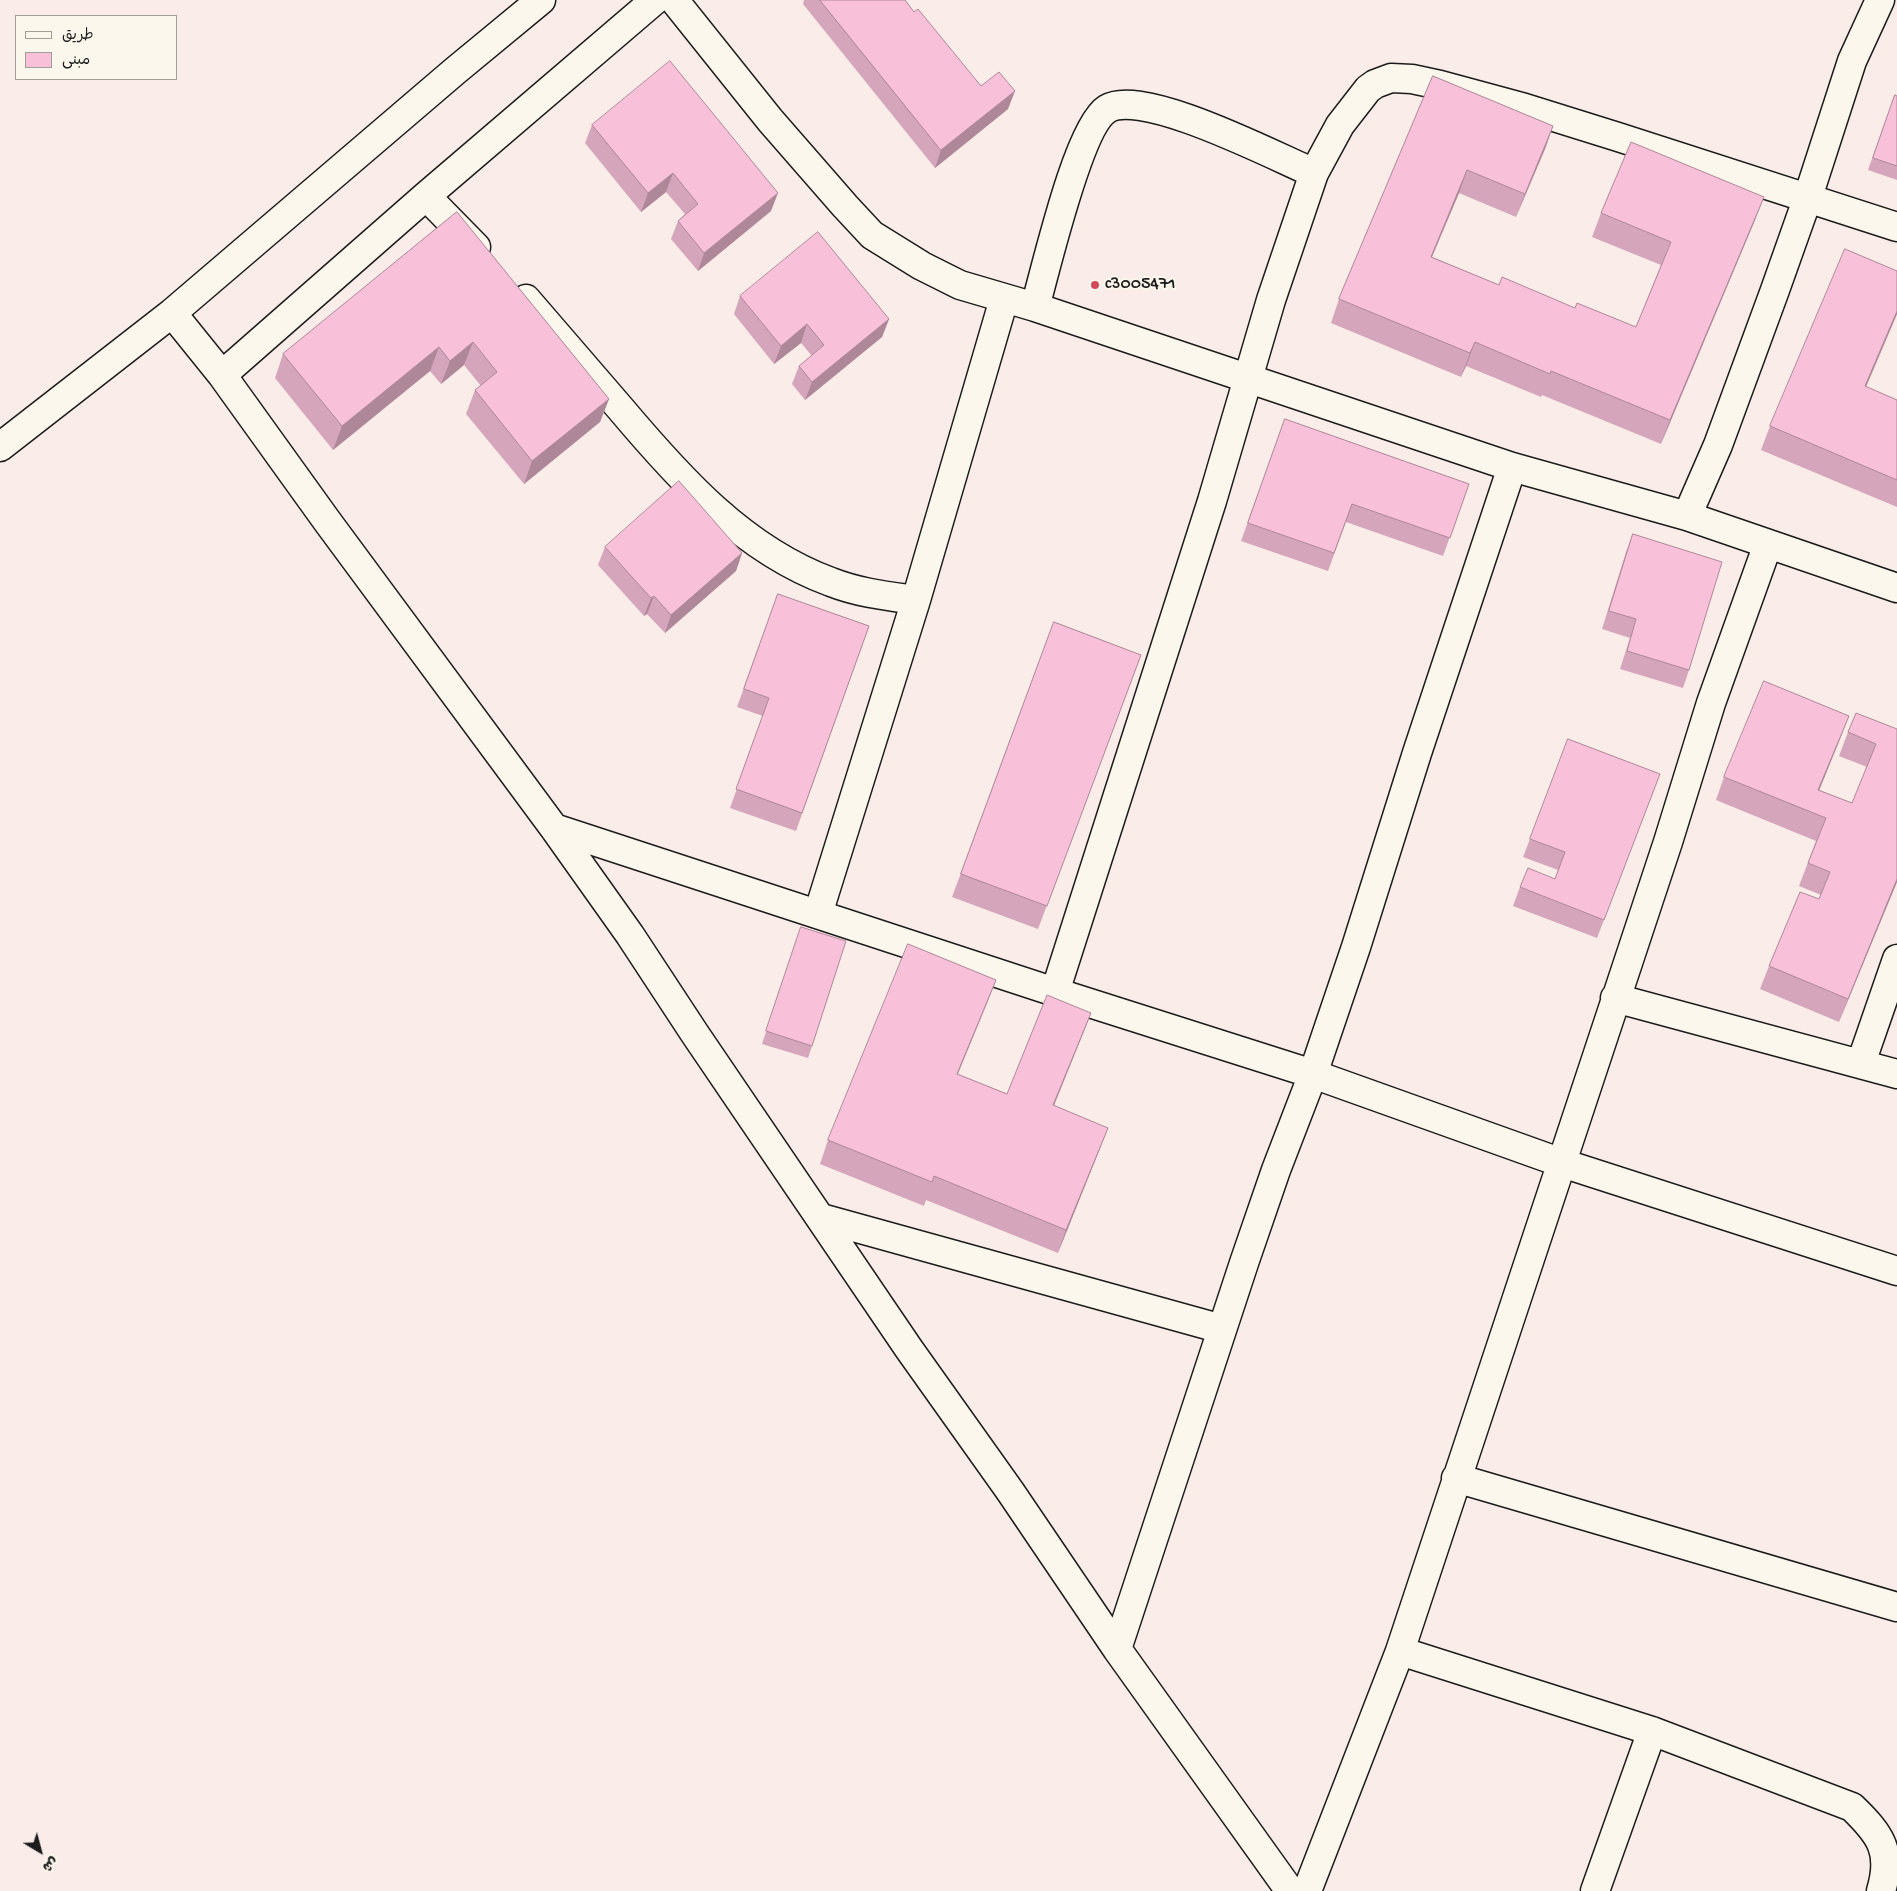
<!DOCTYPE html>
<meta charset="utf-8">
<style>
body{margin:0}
#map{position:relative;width:1897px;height:1891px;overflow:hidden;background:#faece8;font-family:"Gochi Hand","Playpen Sans Arabic",sans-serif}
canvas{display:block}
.legend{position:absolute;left:15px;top:15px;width:162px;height:65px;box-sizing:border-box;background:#fbf7ec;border:1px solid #a29f99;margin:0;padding:6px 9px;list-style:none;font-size:15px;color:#1c1c1c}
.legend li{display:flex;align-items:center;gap:10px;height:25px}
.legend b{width:25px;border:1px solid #a29f99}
.north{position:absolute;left:15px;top:1826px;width:50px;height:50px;-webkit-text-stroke:4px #fbf7ec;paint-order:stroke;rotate:143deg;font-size:14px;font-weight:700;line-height:20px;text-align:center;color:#1c1c1c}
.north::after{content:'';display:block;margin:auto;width:18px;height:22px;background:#1c1c1c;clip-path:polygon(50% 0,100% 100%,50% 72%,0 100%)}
</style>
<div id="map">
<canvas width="1897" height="1891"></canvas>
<ul class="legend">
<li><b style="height:6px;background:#fbf7ec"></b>طريق</li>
<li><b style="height:14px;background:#f8c1d9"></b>مبنى</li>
</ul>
<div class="north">ش</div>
</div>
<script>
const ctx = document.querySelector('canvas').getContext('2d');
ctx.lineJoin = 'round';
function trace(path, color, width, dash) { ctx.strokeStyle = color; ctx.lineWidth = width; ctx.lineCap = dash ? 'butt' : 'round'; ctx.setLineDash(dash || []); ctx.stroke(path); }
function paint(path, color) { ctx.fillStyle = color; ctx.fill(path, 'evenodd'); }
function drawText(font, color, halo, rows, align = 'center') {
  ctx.font = font + ' "Gochi Hand",sans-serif'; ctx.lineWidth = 4; ctx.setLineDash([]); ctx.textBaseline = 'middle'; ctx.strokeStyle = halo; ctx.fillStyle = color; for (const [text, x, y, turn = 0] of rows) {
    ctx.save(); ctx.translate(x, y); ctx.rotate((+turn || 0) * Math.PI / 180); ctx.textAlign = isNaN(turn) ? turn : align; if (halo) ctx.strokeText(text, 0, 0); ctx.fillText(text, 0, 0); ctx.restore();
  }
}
const minor = new Path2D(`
 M674,0l96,120 75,86 27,29 50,31 38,19 75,22 477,160 175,49 210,72
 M426,196l50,51
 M526,299c32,37 63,73 94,109 59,70 123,142 211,174 28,11 56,14 85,18
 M1035,307c11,-38 43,-180 72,-198 35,-22 169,48 207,64
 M172,313l50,62 105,146 227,307 76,107 65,99 214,315 101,142 107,158 173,242
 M222,375l204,-179 229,-196
 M0,447l172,-134 283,-242 86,-71
 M1687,516l31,-71 57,-155 33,-93 44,-136 28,-61
 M554,828l501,164 258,82 249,89 335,108
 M818,914l98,-314 88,-301
 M1055,992l157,-491 59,-201 43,-127 26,-48 28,-36 7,-5 16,-6 21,1 28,6 85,23 93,29 279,90
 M1615,998l282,76
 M1861,1063l36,-104
 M821,1218l401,111
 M1456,1478l441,129
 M1117,1649l127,-386 32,-93 37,-96 43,-127 61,-194 95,-286
 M1400,1651l252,80 200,76c28,27 41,44 29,84
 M1307,1891l93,-240 268,-809 43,-139 57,-159
 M1595,1891l57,-160`);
trace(minor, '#1c1c1c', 31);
trace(minor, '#fbf7ec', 28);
paint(new Path2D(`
 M804,0h101l9,12 67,74 27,23 -73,59 -132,-164z
 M1433,76l120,50 -8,23 -29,68 -57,-24 -27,64 67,28 137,42 25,-62 -69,-28 9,-24 154,7 -94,224 -119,-49 -1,2 -75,-31 -5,11 -130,-54 8,-24z
 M1895,95l2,1v84l-29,-10z
 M592,125l179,86 -73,60 -27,-32 7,-18 7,-7 -19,-22 -25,20 -56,-69z
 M457,212l152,187 -9,23 -76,62 -58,-70 9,-24 6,-4 -17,-21 -23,19 -11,-13 -97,79 -58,-72 8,-24z
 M1897,271v43l-31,73 31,13v107l-136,-57 9,-24z
 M740,296l149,23 -7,18 -77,63 -13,-16 7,-18 13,-10 -11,-13 -27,21 -40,-50z
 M1285,419l184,65 -26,72 -97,-34 -18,49 -87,-30z
 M1633,534l56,136 -6,18 -63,-19 10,-31 -28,-9 24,-77z
 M605,547l137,6 -6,18 -71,62 -18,-19 -3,2 -46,-51z
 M778,594l91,32 -73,205 -66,-23 33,-92 -26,-9z
 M1054,622l87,33 -103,274 -86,-32z
 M1897,729v153l-58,140 -79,-33 9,-23 50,-67 2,-4 -22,-9 17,-45 -100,-41 8,-23 116,-38 -21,51 33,13 15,-36 -28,-11 9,-24z
 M1653,792l-56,146 -84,-32 7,-19 35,-8 3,-9 -35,-13 7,-18z
 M797,939l15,107 -4,12 -46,-14z
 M996,980l-9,23 -29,71 49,20 84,-81 -9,23 -28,70 54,22 -9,23 -41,102 -132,-53 -2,6 -104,-42 8,-24z`), '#d5a6bb');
paint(new Path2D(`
 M1015,91l-7,18 -73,59 6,-18z
 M1553,126l-8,23 -29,68 9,-23z
 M1467,170l-8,23 -37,87 9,-23z
 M673,173l-7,19 -25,20 7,-19z
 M778,193l-7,18 -73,60 6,-18z
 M1764,197l-9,23 -94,224 9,-24z
 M1897,311v3l-41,96 9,-24z
 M889,319l-7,18 -77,63 7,-18z
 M807,324l-6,19 -27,21 7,-18z
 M473,342l-9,23 -23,19 9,-23z
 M1475,342l-9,24 -5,11 9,-24z
 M439,347l-9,24 -97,79 9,-24z
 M609,399l-9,23 -76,62 8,-23z
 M742,553l-6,18 -71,62 6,-18z
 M654,596l-7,18 -3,2 7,-18z
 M1849,716l-9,23 -30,74 8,-23z
 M1897,879v3l-58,140 9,-23z
 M996,980l-9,23 -39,94 9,-23z
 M1091,1013l-9,23 -38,93 9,-24z
 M1108,1128l-9,23 -41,102 8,-23z`), '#ae8798');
const building = new Path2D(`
 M820,0h85l9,12 4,-3 63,77 18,-14 16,19 -74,59z
 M670,61l108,132 -74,60 -26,-32 20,-17 -25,-31 -25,20 -56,-68z
 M1433,76l120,50 -28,68 -58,-24 -36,87 68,28 3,-8 73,31 2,-5 59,24 35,-85 -70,-29 30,-71 133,55 -94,223 -119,-49 -1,3 -75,-32 -5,11 -131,-54z
 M1895,95l2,1v70l-24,-8z
 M457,212l152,187 -77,62 -57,-71 22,-18 -24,-30 -23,19 -11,-14 -97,79 -59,-72z
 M818,232l71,87 -77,63 -13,-16 25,-21 -17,-21 -26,22 -41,-50z
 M1845,249l52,22v40l-32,75 32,14v80l-127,-54z
 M1285,419l184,65 -19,54 -98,-34 -18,49 -86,-30z
 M679,481l63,72 -71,62 -17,-19 -3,2 -46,-51z
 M1633,534l89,28 -33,108 -62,-19 9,-32 -27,-8z
 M778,594l91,32 -67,187 -66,-24 33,-91 -25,-9z
 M1054,622l87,33 -94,251 -86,-32z
 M1764,681l85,35 -31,74 34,13 24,-59 -28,-12 8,-19 41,16v150l-49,120 -79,-33 31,-74 19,7 11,-27 -22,-9 18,-45 -102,-41z
 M1568,739l92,35 -56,146 -84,-33 8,-19 27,11 10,-27 -35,-13z
 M801,927l45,14 -34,105 -46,-15z
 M908,944l88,36 -39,94 50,20 40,-99 44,18 -38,92 55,23 -42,102 -132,-54 -2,6 -104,-42z`);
paint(building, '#f8c1d9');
trace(building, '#ae8798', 1);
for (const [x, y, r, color] of [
 [1095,285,5,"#d1495b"]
]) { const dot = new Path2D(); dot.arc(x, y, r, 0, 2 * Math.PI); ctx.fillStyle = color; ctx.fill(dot); trace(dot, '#fbf7ec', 2); }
drawText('18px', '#1c1c1c', '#fbf7ec', [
 ["c3005471",1105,285]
], 'left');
</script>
